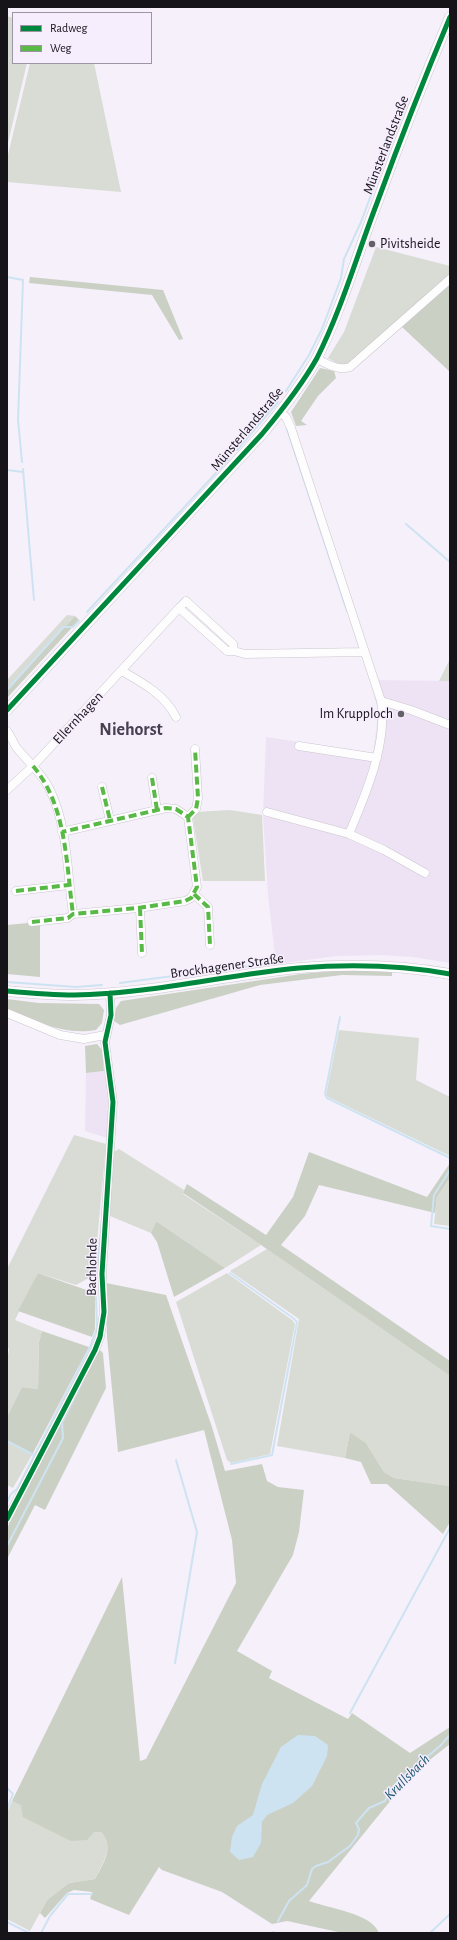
<!DOCTYPE html>
<meta charset="utf-8">
<style>
body{margin:0}
#map{position:relative;width:457px;height:1940px;overflow:hidden;background:#f5f0fa;font-family:"Alegreya Sans",sans-serif}
canvas{display:block}
.frame{position:absolute;inset:0;border:8px solid #161319;pointer-events:none}
.legend{position:absolute;left:12px;top:12px;width:140px;height:52px;box-sizing:border-box;background:#f6edfd;border:1px solid #9c96a2;margin:0;padding:5px 7px;list-style:none;font-size:12px;color:#161319}
.legend li{display:flex;align-items:center;gap:8px;height:20px}
.legend b{width:20px;border:1px solid #9c96a2}
</style>
<div id="map">
<canvas width="457" height="1940"></canvas>
<div class="frame"></div>
<ul class="legend">
<li><b style="height:5px;background:#00873e"></b>Radweg</li>
<li><b style="height:5px;background:#58b947"></b>Weg</li>
</ul>
</div>
<script>
const ctx = document.querySelector('canvas').getContext('2d');
ctx.lineJoin = 'round';
function paint(path, color) { ctx.fillStyle = color; ctx.fill(path, 'evenodd'); }
function trace(path, color, width, dash) { ctx.strokeStyle = color; ctx.lineWidth = width; ctx.lineCap = dash ? 'butt' : 'round'; ctx.setLineDash(dash || []); ctx.stroke(path); }
function drawText(font, color, halo, rows, align = 'center') {
  ctx.font = font + ' "Alegreya Sans",sans-serif'; ctx.lineWidth = 3; ctx.setLineDash([]); ctx.textBaseline = 'middle'; ctx.strokeStyle = halo; ctx.fillStyle = color; for (const [text, x, y, turn = 0] of rows) {
    ctx.save(); ctx.translate(x, y); ctx.rotate((+turn || 0) * Math.PI / 180); ctx.textAlign = isNaN(turn) ? turn : align; if (halo) ctx.strokeText(text, 0, 0); ctx.fillText(text, 0, 0); ctx.restore();
  }
}
paint(new Path2D(`
 M370,680l80,1v282l-37,-6 -31,-2 -45,1 -61,8 -8,-69 -5,-80 3,-78 107,16 4,-29v-17z
 M104,1071l5,30 -2,37 -22,-7 1,-58z`), '#ede3f4');
paint(new Path2D(`
 M7,16l6,2v45h14l-20,84z
 M30,63h64l27,129 -114,-10v-23z
 M376,247l74,19v8l-101,90h-11l-10,-6 16,-26z
 M67,615l8,1 -68,75v-11z
 M450,659v22h-11z
 M230,810l32,5 3,66h-62l-10,-62 3,-7z
 M339,1030l80,8 -3,42 34,17v59l-122,-59 -2,-2z
 M74,1135l32,9 -12,131 -18,10 -38,-12 -23,47 27,11 -3,11 -1,47 -16,-2 -15,30v-54l2,-14 -2,-2v-78z
 M119,1149l65,41 -1,4 78,51 -36,23 -69,-47 -5,12 -41,-17 3,-64z
 M450,1178v48l-16,-2 3,-27z
 M267,1249l183,127v110l-56,-8 -10,-6 -18,-29 -16,-11 -5,26 -68,-12 22,-127 -69,-48z
 M227,1273l65,47 3,4 -25,130 -39,9 -4,-3 -51,-158z
 M7,1442l25,13 -19,33 -6,-3z
 M12,1801l82,31h7c14,15 1,32 -6,47l-26,4 -22,17 -17,31 -23,-12v-107z`), '#d8dcd4');
paint(new Path2D(`
 M30,277l133,13 20,49 -4,1 -27,-45 -123,-12z
 M450,284v88l-48,-45z
 M320,368l14,3 2,7 -18,18 -17,25 6,4 -11,1 -5,-14z
 M75,616l4,4 -72,78v-7z
 M28,923l1,2 11,-1v53l-33,-3v-49z
 M342,970l50,2v4l-50,-1 -82,10 -140,40 -6,-4 2,-13 5,-7 180,-27z
 M7,999l32,4 60,1 5,6 -2,13 -6,7c-32,6 -59,-9 -89,-21z
 M97,1044l5,6 2,21 -18,2 -1,-27z
 M309,1152l118,45 23,-34v15l-13,19 -2,16 -116,-28 -14,31 -24,29 169,116v15l-189,-131 -78,-52 4,-9 79,51 27,-38z
 M156,1221l69,47 -51,29 -17,-55 -6,-9z
 M38,1273l57,20v36l-3,8 -74,-26z
 M106,1283l60,12 46,132 13,44 37,-7 5,17 11,6 26,3 -5,42 -6,23 -56,96 35,20 -3,7 79,41 4,-6 58,40 40,-26v17l-37,29 -104,128c18,7 63,12 70,32h-36l-56,-12 -15,3 -50,-32 -60,-22 -3,-3 -30,48 -39,-16 2,-7 -18,-2 -7,3 -22,25 -5,-5 7,-13 22,-17 26,-4c8,-15 20,-32 6,-47h-7l-7,8 -16,1 -48,-24 -2,-12 -9,-4 110,-224 18,184 6,-2 90,-176 -4,-43 -28,-110 -86,22 -11,-115z
 M42,1331l47,16 -57,108 -25,-13v-25l15,-30 16,2 1,-47z
 M99,1349l4,4 3,35 -61,122 -10,-5 -28,54v-31z
 M350,1432l16,11 18,29 10,6 56,8v36l-7,12 -56,-50h-16l-10,-22 -16,-4z`), '#cbd0c5');
paint(new Path2D(`
 M298,1735l17,1 13,9 -1,11 -15,30 -19,17 -26,12 -5,7 -1,21 -8,14 -14,3 -9,-8 2,-15 5,-11 16,-11 9,-31 19,-37z`), '#cee3f2');
trace(new Path2D(`
 M7,277l16,3 -5,140 4,42
 M286,391l23,-36 13,-26 19,-51 3,-19 17,-37 42,-113
 M286,426l61,185
 M237,450l41,-48
 M23,469l11,131
 M7,470l16,2
 M406,524l44,38
 M87,612l142,-153
 M7,690l56,-63h10l6,-6
 M7,982l69,5 26,-2
 M120,983l152,-20
 M340,1017l-15,77 2,4 123,60
 M450,1170l-16,25 -3,31 19,3
 M230,1273l63,45 4,4 -25,133 -41,9
 M96,1278l6,-58
 M7,1441l27,14
 M7,1502l4,-8 6,-5 73,-142 7,-19 -1,-31
 M7,1546l56,-108 -1,-15 20,-40
 M175,1663l22,-131 -21,-72
 M350,1713l100,-185
 M7,1788l6,6 -6,15
 M278,1921l11,-20 18,-16 5,-16 4,-3 12,-4 22,-16 8,-11 1,-6 -3,-6 13,-15 16,-7 4,-10 13,-13 38,-32 10,-11
 M7,1922l22,11
 M41,1933l9,-17 18,-22h24
 M272,1933l1,-1
 M430,1933l20,-19`), '#cee3f2', 2);
const minor = new Path2D(`
 M316,358c11,6 22,13 34,9l100,-88
 M280,412l6,5 5,11 90,273c7,42 -16,95 -32,133
 M234,651l11,3 119,-2
 M122,671c21,12 43,24 54,46
 M381,701l30,9 39,15
 M7,731c4,5 6,11 9,16 11,14 25,25 33,41 19,37 18,85 24,126
 M299,746l78,12
 M152,778l5,32
 M102,787l8,33
 M7,790l26,-24 146,-158 48,43h7l-1,-7 -47,-43 -7,7
 M267,812l82,22 35,16 41,23
 M188,817l8,-8 2,-11 -3,-49
 M16,891l53,-6
 M194,894l14,13 2,38
 M140,908l2,45
 M32,922l36,-4 5,-4 65,-6 47,-7 6,-3 6,-11 -9,-70 -12,-8 -10,-1 -104,24
 M7,1013l53,22 24,4 21,-4
 M7,1519l88,-169 5,-13 4,-25 -2,-38 11,-172 -8,-60 6,-27 -1,-22`);
const major = new Path2D(`
 M7,710l255,-276c20,-24 40,-49 55,-76 25,-50 40,-103 60,-155 23,-63 47,-124 73,-186
 M7,991c22,2 44,4 67,4 76,-1 150,-20 225,-27 51,-4 101,-3 151,6`);
trace(minor, '#cac6cd', 9);
trace(major, '#cac6cd', 11);
trace(minor, '#fefdfe', 8);
trace(major, '#fefdfe', 10);
trace(new Path2D(`
 M33,766c34,40 33,98 40,148
 M152,778l5,32
 M102,787l8,33
 M188,817l8,-8 2,-11 -3,-49
 M16,891l53,-6
 M194,894l14,13 2,38
 M140,908l2,45
 M32,922l36,-4 5,-4 65,-6 47,-7 6,-3 6,-11 -9,-70 -12,-8 -10,-1 -104,24`), '#58b947', 4, [8, 4]);
trace(new Path2D(`
 M7,710l255,-276c20,-24 40,-49 55,-76 25,-50 40,-103 60,-155 23,-63 47,-124 73,-186
 M7,991c22,2 44,4 67,4 76,-1 150,-20 225,-27 51,-4 101,-3 151,6
 M7,1519l88,-169 5,-13 4,-25 -2,-38 11,-172 -8,-60 6,-27 -1,-22`), '#00873e', 5);
for (const [x, y, r, color] of [
 [372,244,4,"#646068"],
 [401,714,4,"#646068"]
]) { const dot = new Path2D(); dot.arc(x, y, r, 0, 2 * Math.PI); ctx.fillStyle = color; ctx.fill(dot); trace(dot, '#f6edfd', 1.5); }
drawText('14px', '#161319', '#f6edfd', [
 ["Münsterlandstraße",386,145,-69],
 ["Münsterlandstraße",247,429,-50],
 ["Ellernhagen",78,718,-47],
 ["Brockhagener Straße",227,966,-8],
 ["Bachlohde",92,1267,-89]
]);
drawText('14px', '#161319', '#f6edfd', [
 ["Pivitsheide",380,244],
 ["Im Krupploch",393,714,"right"]
], 'left');
drawText('italic 15px', '#1c5770', '#f6edfd', [
 ["Krullsbach",407,1777,-45]
]);
drawText('bold 18px', '#47404d', '#f6edfd', [
 ["Niehorst",131,730]
]);
</script>
